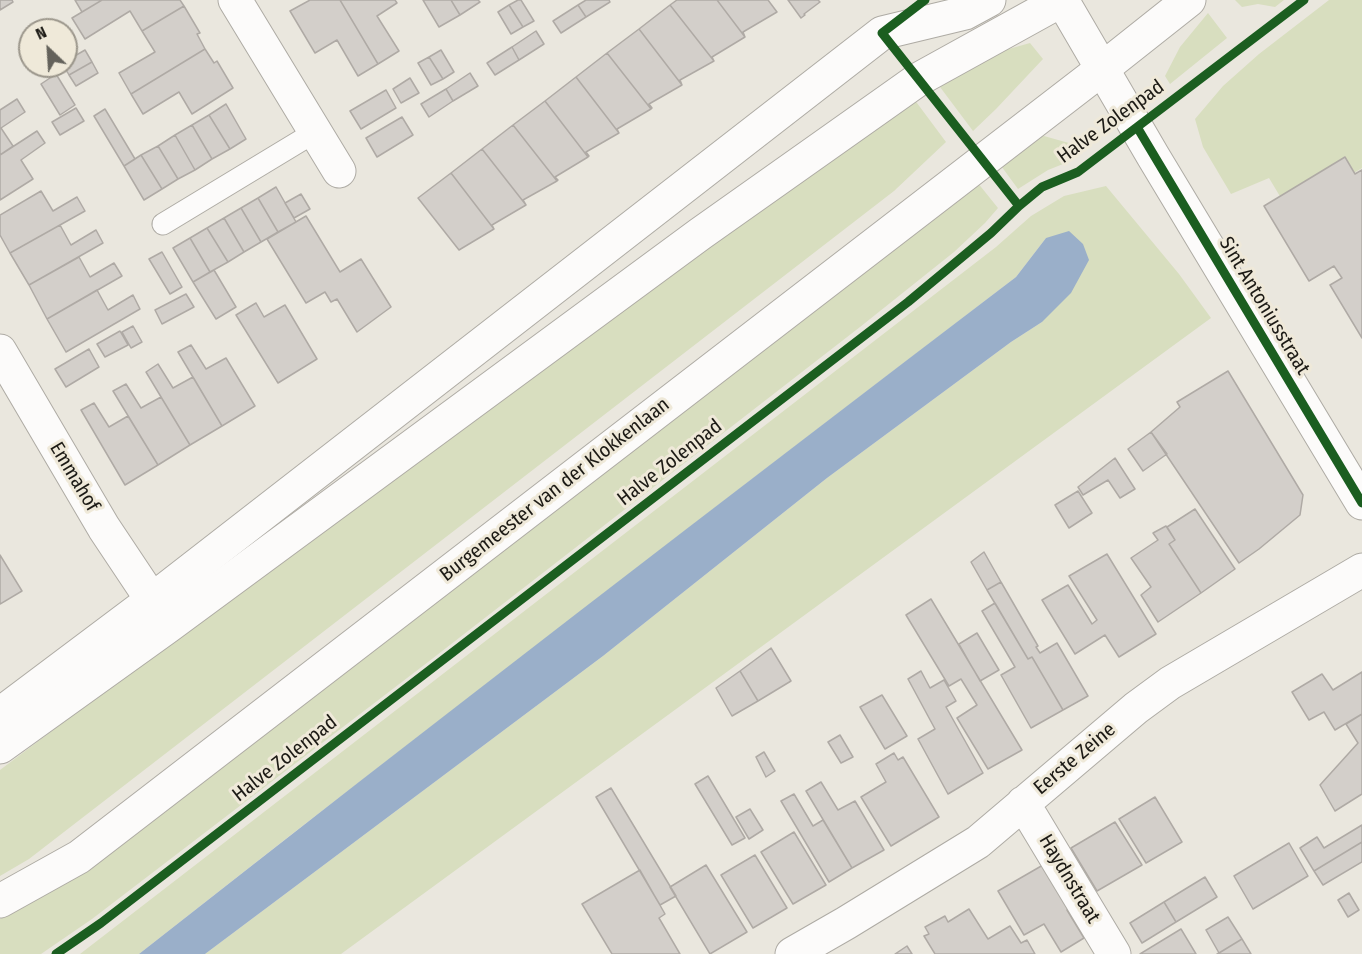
<!DOCTYPE html>
<style>
body{margin:0}
#map{position:relative;width:1362px;height:954px;overflow:hidden;background:#eae7de;font-family:"Fira Sans Condensed",sans-serif}
canvas{display:block}
.north{position:absolute;left:18px;top:18px;width:60px;height:60px;box-sizing:border-box;background:#efe9d9;border:2px solid #9b968b;border-radius:50%;rotate:335deg;font-size:16px;font-weight:700;line-height:24px;text-align:center;color:#1c1a15}
.north::after{content:'';display:block;margin:auto;width:21px;height:27px;background:#64625b;clip-path:polygon(50% 0,100% 100%,50% 72%,0 100%)}
</style>
<div id="map">
<canvas width="1362" height="954"></canvas>
<div class="north">N</div>
</div>
<script>
const ctx = document.querySelector('canvas').getContext('2d');
ctx.lineJoin = 'round';
function paint(path, color) { ctx.fillStyle = color; ctx.fill(path, 'evenodd'); }
function trace(path, color, width, dash) { ctx.strokeStyle = color; ctx.lineWidth = width; ctx.lineCap = dash ? 'butt' : 'round'; ctx.setLineDash(dash || []); ctx.stroke(path); }
function drawText(font, color, halo, rows, align = 'center') {
  ctx.font = font + ' "Fira Sans Condensed",sans-serif'; ctx.lineWidth = 6; ctx.setLineDash([]); ctx.textBaseline = 'middle'; ctx.strokeStyle = halo; ctx.fillStyle = color; for (const [text, x, y, turn = 0] of rows) {
    ctx.save(); ctx.translate(x, y); ctx.rotate((+turn || 0) * Math.PI / 180); ctx.textAlign = isNaN(turn) ? turn : align; if (halo) ctx.strokeText(text, 0, 0); ctx.fillText(text, 0, 0); ctx.restore();
  }
}
paint(new Path2D(`
 M1235,0h49l-9,7 -17,-3 -16,3z
 M1329,0h33v168l-72,45 -21,-35 -38,16 -28,-47 -8,-28 28,-33 36,-32z
 M1208,13l19,25 -57,46 -5,-8 15,-29z
 M1030,43l13,16 -47,50 -23,22 -36,-48 61,-31z
 M914,99l32,43 -52,49 -865,668 -29,17v-106l178,-134 341,-263z
 M1044,136l39,11 -10,13 -25,10 -30,19 -22,-30 26,-19z
 M973,177l25,31 -13,15 -31,29 -94,75 -432,335 -336,257 -51,35h-41v-35l31,-19z
 M1106,186l73,88 32,44 -870,636h-136l398,-298 224,-178 184,-136 31,-20 4,-84 -30,39 -269,206 -455,351 -153,120h-59l916,-707 35,-31 33,-20z`), '#d8debf');
paint(new Path2D(`
 M1069,231l14,13 6,16 -18,33 -29,29 -31,20 -184,136 -224,178 -398,298h-66c290,-228 583,-453 877,-677l30,-39z`), '#9aafc9');
const building = new Path2D(`
 M0,0h12l1,2 -13,8z
 M75,0h27l-20,12z
 M102,0h78l4,6 -42,25 -12,-20 -45,28 -13,-21z
 M310,0h30l38,64 -20,12 -21,-36 -22,13 -25,-42z
 M340,0h55l2,3 -20,13 22,35 -21,13z
 M423,0h28l9,15 -21,12z
 M451,0h27l2,2 -20,13z
 M518,0h3l13,21 -11,6 -14,-22z
 M586,0h23l1,2 -24,15 -8,-12z
 M677,0h40l28,37 -33,20 2,4 -44,-56z
 M717,0h51l9,12 -34,20 2,5z
 M788,0h30l2,2 -16,12 1,1 -4,3z
 M509,5l14,22 -12,7 -13,-22z
 M578,5l8,12 -25,16 -8,-12z
 M670,5l44,56 -34,19 2,5 -43,-56z
 M184,6l16,27 -3,1 8,15 -74,45 -12,-21 36,-21 -13,-21z
 M639,29l43,56 -33,19 3,4 -1,1 -44,-56z
 M536,31l8,13 -25,16 -7,-13z
 M512,47l7,13 -24,15 -8,-12z
 M205,49l9,14 3,-2 16,27 -41,26 -13,-22 -36,22 -12,-20z
 M85,50l7,12 -23,13 -5,-9h2v-5z
 M441,50l13,22 -11,7 -14,-22z
 M607,53l44,56 -34,20 2,4 -43,-56z
 M429,57l14,22 -12,6 -13,-22z
 M92,62l6,11 -22,13 -7,-11z
 M470,73l8,13 -25,15 -7,-12z
 M56,74l19,31 -15,10 -19,-31z
 M576,77l43,56 -33,19 3,4 -1,1 -43,-56z
 M410,78l9,15 -18,10 -8,-14z
 M446,89l7,12 -24,16 -8,-13z
 M386,90l10,18 -35,21 -11,-18z
 M17,99l8,13 -24,16 12,18 -13,9v-45z
 M545,101l43,56 -33,20 3,3 -1,1 -44,-56z
 M226,104l20,35 -16,10 -21,-34z
 M76,108l8,13 -24,14 -8,-13z
 M105,109l30,50 -11,7 -30,-50z
 M209,115l21,34 -18,10 -20,-34z
 M402,117l11,18 -36,22 -11,-19z
 M192,125l20,34 -17,11 -20,-35z
 M513,125l44,56 -34,19 3,5 -44,-56z
 M37,131l8,12 -24,17 12,19 -33,21v-45z
 M175,135l20,35 -17,9 -20,-33z
 M158,146l20,33 -16,10 -21,-34z
 M482,149l44,56 -34,20 2,4 -43,-56z
 M141,155l21,34 -18,11 -20,-34z
 M1345,157l10,17 7,-4v168l-32,-53 12,-7 -8,-12 -25,15 -45,-75z
 M451,173l43,56 -35,21 -41,-52z
 M276,187l20,35 -18,10 -20,-34z
 M41,191l12,20 24,-14 8,14 -75,42 -10,-18v-20z
 M301,194l9,15 -16,9 -9,-15z
 M258,198l20,34 -17,10 -20,-34z
 M241,208l20,34 -17,10 -20,-34z
 M306,216l34,56 21,-13 30,48 -34,25 -20,-33 -6,3 -6,-10 -19,11 -39,-64z
 M224,218l20,34 -16,10 -21,-34z
 M60,225l11,20 25,-15 7,13 -74,42 -19,-32z
 M207,228l21,34 -18,10 -20,-34z
 M190,238l20,34 -17,10 -20,-34z
 M162,252l20,35 -12,7 -21,-35z
 M79,257l11,20 24,-14 8,13 -75,43 -18,-34z
 M214,270l22,37 -20,12 -23,-37z
 M97,290l11,20 25,-15 7,14 -74,43 -19,-33z
 M186,294l8,13 -32,17 -7,-14z
 M256,303l8,14 21,-12 32,54 -39,24 -42,-68z
 M133,326l9,16 -11,6 -9,-16z
 M120,331l8,14 -23,12 -8,-13z
 M191,345l15,24 20,-11 29,48 -33,20 -44,-74z
 M89,349l10,18 -33,20 -11,-18z
 M158,364l15,24 20,-11 29,49 -32,19 -44,-73z
 M1228,371l75,124 -3,20 -41,34 -20,14 -88,-131 29,-25 -3,-5z
 M126,384l15,24 20,-11 29,48 -32,20 -45,-74z
 M94,403l15,24 19,-11 30,49 -33,20 -44,-75z
 M1151,432l16,22 -24,17 -15,-22z
 M1115,458l20,31 -15,9 -12,-18 -25,15 -5,-8z
 M1078,491l14,22 -23,15 -14,-23z
 M1195,509l40,60 -34,24 -32,-49 6,-4 -8,-13z
 M1166,526l9,14 -6,4 32,49 -43,29 -17,-27 10,-8 -20,-29 27,-18 -5,-7z
 M984,552l17,30 -14,8 -16,-28z
 M1107,554l49,80 -37,23 -14,-22 -30,19 -33,-54 26,-15 24,39 5,-4 -28,-44z
 M0,555l22,36 -22,13z
 M1001,582l37,64 -2,1 4,6 17,-10 31,53 -25,14 -31,-53 -4,2 -41,-69z
 M931,599l91,151 -34,19 -31,-51 20,-13 -16,-26 -12,7 -43,-71z
 M995,603l33,56 4,-2 31,53 -32,18 -30,-53 14,-8 -33,-56z
 M977,633l22,37 -19,11 -21,-37z
 M771,648l20,33 -33,20 -18,-30z
 M740,671l18,30 -26,15 -16,-28z
 M921,671l9,17 14,-8 12,21 -10,6 37,66 -35,21 -30,-55 17,-10 -27,-50z
 M1362,672v42l-27,16 -11,-18 -15,8 -17,-28 30,-18 11,16z
 M882,695l25,41 -22,13 -25,-42z
 M1362,714v80l-27,17 -15,-26 38,-42 -12,-19z
 M840,735l13,22 -12,6 -13,-21z
 M764,752l11,19 -9,6 -10,-20z
 M894,753l4,7 5,-3 36,60 -48,29 -30,-49 25,-15 -10,-18z
 M708,776l37,62 -13,7 -37,-61z
 M821,782l17,28 17,-9 29,49 -32,18 -46,-77z
 M611,788l65,108 -16,9 -64,-108z
 M794,794l19,32 10,-6 29,48 -23,14 -48,-81z
 M1155,797l27,45 -36,21 -27,-44z
 M750,809l13,21 -14,9 -13,-22z
 M1115,822l27,43 -45,26 -26,-43z
 M1362,825v17l-48,29 -14,-23 17,-11 7,11z
 M794,832l32,53 -33,19 -32,-52z
 M1362,842v20l-39,23 -9,-14z
 M1289,843l19,33 -55,33 -19,-33z
 M755,855l32,53 -34,20 -32,-53z
 M706,865l41,67 -37,22 -40,-67z
 M1043,865l26,44 -2,1 17,28 -23,14 -17,-28 -20,11 -26,-44z
 M640,870l25,44 -6,4 21,36h-68l-30,-50z
 M1205,877l12,20 -41,25 -12,-20z
 M1349,893l10,17 -11,7 -10,-17z
 M1164,902l12,20 -34,21 -12,-20z
 M969,909l19,30 22,-13 11,17 6,-3 8,14h-100l-11,-18 5,-2 -4,-7 20,-11 3,6z
 M1228,917l14,22 -23,14 -13,-23z
 M1181,929l15,25h-56z
 M1242,939l9,15h-34l2,-1z
 M907,946l5,8h-17z`);
paint(building, '#d3cfca');
trace(building, '#afaaa5', 1.5);
const lane = new Path2D(`
 M163,224l152,-92`);
const street = new Path2D(`
 M235,0l104,171
 M1062,0l91,156 209,347
 M0,351l104,177 48,72
 M0,714l152,-114 730,-567 83,-20 24,-13
 M1023,803l91,151
 M792,954l54,-31 132,-81 158,-134 34,-25 192,-113`);
const secondary = new Path2D(`
 M0,747l167,-120 533,-393 219,-155 143,-79
 M0,901l79,-44 1023,-788 87,-69`);
trace(lane, '#aeaba4', 23);
trace(street, '#aeaba4', 35);
trace(secondary, '#aeaba4', 35);
trace(lane, '#fcfbfa', 21);
trace(street, '#fcfbfa', 33);
trace(secondary, '#fcfbfa', 33);
trace(new Path2D(`
 M925,0l-43,33 137,173
 M1137,127l225,376
 M56,954l45,-31 807,-621 83,-69 28,-27 23,-19 36,-15 226,-172`), '#1b5e20', 9);
drawText('20px', '#1c1a15', '#efe9d9', [
 ["Halve Zolenpad",1111,122,-36],
 ["Sint Antoniusstraat",1264,306,59],
 ["Halve Zolenpad",670,463,-38],
 ["Emmahof",74,477,59],
 ["Burgemeester van der Klokkenlaan",555,490,-38],
 ["Halve Zolenpad",285,759,-38],
 ["Eerste Zeine",1075,759,-40],
 ["Haydnstraat",1069,879,59]
]);
</script>
